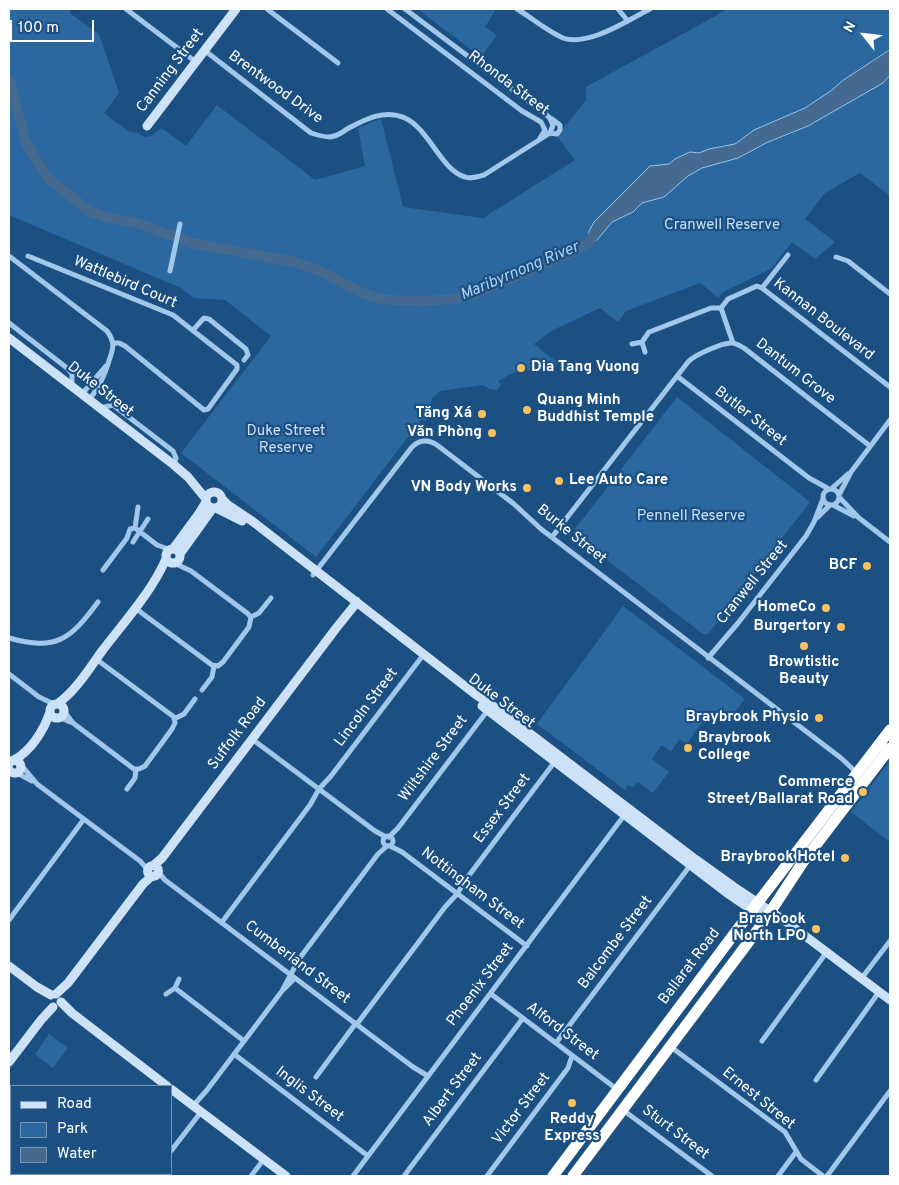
<!DOCTYPE html>
<meta charset="utf-8">
<style>
body{margin:0}
#map{position:relative;width:899px;height:1185px;overflow:hidden;background:#1c5082;font-family:Overpass,sans-serif}
canvas{display:block}
.frame{position:absolute;inset:0;border:10px solid #fff;pointer-events:none}
.legend{position:absolute;left:10px;top:1085px;width:162px;height:90px;box-sizing:border-box;background:#1c5082;border:1px solid #7796b4;margin:0;padding:6px 9px;list-style:none;font-size:15px;color:#fff}
.legend li{display:flex;align-items:center;gap:10px;height:25px}
.legend b{width:25px;border:1px solid #7796b4}
.north{position:absolute;left:839px;top:10px;width:50px;height:50px;-webkit-text-stroke:4px #1c5082;paint-order:stroke;rotate:299deg;font-size:14px;font-weight:700;line-height:20px;text-align:center;color:#fff}
.north::after{content:'';display:block;margin:auto;width:18px;height:22px;background:#fff;clip-path:polygon(50% 0,100% 100%,50% 72%,0 100%)}
.scale{position:absolute;left:10px;top:20px;width:84px;height:22px;box-sizing:border-box;border:2px solid #fff;border-top:0;padding-left:6px;font-size:15px;line-height:18px;white-space:nowrap;color:#fff;-webkit-text-stroke:4px #1c5082;paint-order:stroke}
</style>
<div id="map">
<canvas width="899" height="1185"></canvas>
<div class="frame"></div>
<ul class="legend">
<li><b style="height:6px;background:#cde2f7"></b>Road</li>
<li><b style="height:14px;background:#2b689f"></b>Park</li>
<li><b style="height:14px;background:#446a8f"></b>Water</li>
</ul>
<div class="north">N</div>
<div class="scale">100 m</div>
</div>
<script>
const ctx = document.querySelector('canvas').getContext('2d');
ctx.lineJoin = 'round';
function paint(path, color) { ctx.fillStyle = color; ctx.fill(path, 'evenodd'); }
function trace(path, color, width, dash) { ctx.strokeStyle = color; ctx.lineWidth = width; ctx.lineCap = dash ? 'butt' : 'round'; ctx.setLineDash(dash || []); ctx.stroke(path); }
function drawText(font, color, halo, rows, align = 'center') {
  ctx.font = font + ' Overpass,sans-serif'; ctx.lineWidth = 4.5; ctx.setLineDash([]); ctx.textBaseline = 'middle'; ctx.strokeStyle = halo; ctx.fillStyle = color; for (const [text, x, y, turn = 0] of rows) {
    ctx.save(); ctx.translate(x, y); ctx.rotate((+turn || 0) * Math.PI / 180); ctx.textAlign = isNaN(turn) ? turn : align; if (halo) ctx.strokeText(text, 0, 0); ctx.fillText(text, 0, 0); ctx.restore();
  }
}
paint(new Path2D(`
 M9,9h60l2,5 28,20 20,59 -15,20 24,18 10,2 6,4 7,-1 11,-8 24,18 31,-41 98,75 50,-14 -7,-38 23,-9 22,88 80,11 92,-58 -18,-24 29,-36v-13l142,-78h162v41l-31,19 -26,29 -216,107 -20,35 15,-18 21,-10 9,-9 22,-6 24,-21 14,-8 36,-10 30,-16 40,-16 75,-43 7,-8v121l-30,-23 -35,20 -20,26 30,23 -20,17 -23,-17 -21,27 -50,24 -2,5 -19,-15 -74,28 -8,11 -18,-14 -49,23 -17,13 24,19 -7,10c-19,-6 -36,-3 -53,8l3,4 -4,5 -8,-1 -6,-4 -43,6 -8,8 -6,22 -4,-2 -106,138 -135,-104 90,-117 -46,-36 -31,-2 -13,-10 -172,-73z
 M421,9h75l-11,18 12,8 -16,22 -61,-46z
 M677,397l133,105 -102,132h-5l-131,-101z
 M623,606l122,93 -19,24 -17,-11 -22,32 -7,-5 -9,12 -9,-6 -10,14 17,13 -16,21 -15,-11 -6,5 -4,-2 -3,5 -88,-66z
 M890,761v81l-39,-30z
 M49,1034l19,14 -15,20 -18,-14 7,-10 17,13 -17,-13z`), '#2b689f');
const water = new Path2D(`
 M890,50v25l-7,8 -75,43 -40,16 -30,16 -36,10 -14,8 -24,21 -22,6 -9,9 -21,10 -15,18 -9,3 1,-12 5,-9 56,-56 19,-2 6,-5 15,-7 9,1 10,-4 26,-5 19,-14 51,-22 27,-18 10,-9z`);
paint(water, '#446a8f');
trace(water, '#94c4ec', 1);
trace(new Path2D(`
 M9,80l17,63 21,34 42,34 20,7 28,5 54,20 104,19 25,9 39,20 15,6 16,3 34,1 29,-2 24,-6 93,-40 18,-10 8,-11`), '#446a8f', 10);
trace(new Path2D(`
 M126,9l70,53
 M267,9l71,54
 M387,9l135,102 19,11 4,8 -5,8
 M517,9c15,9 30,22 46,29 25,9 65,-18 87,-29
 M618,9l9,11
 M204,50l107,83c6,2 12,4 19,4 6,-1 12,-4 17,-8 19,-10 37,-20 58,-11 24,11 37,53 60,59 6,2 12,0 19,-2l66,-42 3,-8 -4,-8 -144,-108
 M549,133l8,1 3,-4v-5l-8,-6
 M9,256l98,75c10,14 5,19 1,33 -5,15 -9,23 -19,36
 M28,256l145,59 64,50v4l-29,40 -4,1 -79,-64 -6,-3h-6
 M836,257l12,4 42,33
 M170,271l10,-47
 M762,288l26,-33
 M9,323l58,45 5,6v13
 M193,330l11,-12 5,1 37,30 2,6 -4,5
 M642,342l7,-10 3,-1 59,-23h10
 M733,343l-12,-35 7,-9 29,-13 5,2 128,99
 M632,344l10,-2 3,10
 M677,376l132,102 20,11
 M82,394l24,-28
 M100,408l13,-3 60,46 3,7 -2,7
 M823 497a8 8 0 1 1 16 0a8 8 0 1 1-16 0Z
 M831,489l17,-15
 M839,495l12,-23 39,-52
 M839,497l20,21 31,24
 M833,505l21,11
 M818,517l12,-12
 M135,528l3,-21
 M552,537l136,-175c6,-7 36,-20 44,-19 4,0 8,3 12,5l126,98
 M133,542l15,-23
 M103,570l24,-32 3,-9 5,-1 22,17 14,5
 M313,575l99,-128c8,-8 16,-8 25,-2l77,59 27,25 300,229 16,15
 M135,608l77,57 6,1 5,-4 26,-35 2,-10 -4,-4 -56,-42 -17,-8
 M251,617l8,-4 12,-15
 M9,638c47,13 61,2 89,-36
 M708,658l30,-35 68,-87 8,-14 9,-23
 M9,674l30,23 15,7
 M202,690l10,-13 2,-11
 M64,711l9,12 61,46h5l6,-3 27,-37 3,-6 -1,-6 -78,-58
 M59,717l11,5
 M174,719l10,-5 11,-15
 M252,739l123,92 11,6
 M22,766l15,18 103,77 8,9
 M17,773l15,8
 M127,789l8,-11 1,-9
 M383 841a5 5 0 1 1 10 0a5 5 0 1 1-10 0Z
 M389,837l9,-9 90,-118
 M390,846l12,6 125,94
 M158,872l7,8 248,187 15,9
 M9,920l75,-101
 M222,922l88,-117 9,-16 12,-13 93,-122
 M861,979l29,-38
 M175,988l69,53
 M282,991l17,-32 79,-105 9,-8
 M166,994l9,-6 4,-9
 M491,994l127,96
 M357,1024l88,-117 12,-13 10,-16 89,-118
 M762,1041l64,-88
 M556,1043l136,-180
 M671,1047l114,85 16,27 22,17
 M234,1054l134,102
 M316,1077l40,-54
 M816,1080l63,-88
 M193,1106l14,-16 75,-99 13,-13
 M623,1110l89,66
 M171,1151l30,-39
 M152,1176l2,-2
 M251,1176l13,-17
 M353,1176l273,-363
 M404,1176l119,-158
 M487,1176l81,-108 4,-12
 M778,1176l18,-24
 M827,1176l63,-85`), '#a1c8ea', 5);
trace(new Path2D(`
 M147,126l89,-117
 M9,338l165,127 14,12 18,22
 M206 500a8 8 0 1 1 16 0a8 8 0 1 1-16 0Z
 M222,499l6,6 24,16 223,173 28,19 192,146 39,28 54,36 102,77
 M216,508l26,13
 M173,549l25,-34 8,-13
 M166 556a7 7 0 1 1 14 0a7 7 0 1 1-14 0Z
 M180,554l33,-46
 M57,704c18,-12 32,-35 45,-53 22,-29 49,-58 64,-92
 M50 711a7 7 0 1 1 14 0a7 7 0 1 1-14 0Z
 M482,706l245,187 25,17 6,1
 M14,760c17,-9 30,-30 36,-48
 M9,764l2,-3 5,-1c11,6 1,19 -7,10
 M154,865l8,-7 175,-231 17,-21 2,-5
 M147.5 871a5.5 5.5 0 1 1 11 0a5.5 5.5 0 1 1-11 0Z
 M9,966l28,21 14,8
 M56,994l12,-11 75,-99 9,-8
 M61,1002l11,11 95,73
 M9,1062l32,-42 12,-13
 M171,1089l115,87`), '#cde2f7', 9);
trace(new Path2D(`
 M553,1176l193,-258 144,-188
 M573,1176l192,-256 38,-58 87,-114`), '#fff', 11);
for (const [x, y, r, color] of [
 [521,368,5,"#fbc25f"],
 [527,410,5,"#fbc25f"],
 [482,414,5,"#fbc25f"],
 [492,433,5,"#fbc25f"],
 [559,481,5,"#fbc25f"],
 [527,488,5,"#fbc25f"],
 [867,566,5,"#fbc25f"],
 [826,608,5,"#fbc25f"],
 [841,627,5,"#fbc25f"],
 [804,646,5,"#fbc25f"],
 [819,718,5,"#fbc25f"],
 [688,748,5,"#fbc25f"],
 [863,792,5,"#fbc25f"],
 [845,858,5,"#fbc25f"],
 [816,929,5,"#fbc25f"],
 [572,1103,5,"#fbc25f"]
]) { const dot = new Path2D(); dot.arc(x, y, r, 0, 2 * Math.PI); ctx.fillStyle = color; ctx.fill(dot); trace(dot, '#1c5082', 2); }
drawText('15px', '#fff', '#1c5082', [
 ["Canning Street",171,71,-53],
 ["Rhonda Street",508,84,37],
 ["Brentwood Drive",275,88,36],
 ["Wattlebird Court",125,283,23],
 ["Kannan Boulevard",823,320,38],
 ["Dantum Grove",795,372,38],
 ["Duke Street",100,390,38],
 ["Butler Street",750,417,38],
 ["Burke Street",571,535,39],
 ["Cranwell Street",753,583,-51],
 ["Duke Street",501,702,37],
 ["Lincoln Street",367,708,-53],
 ["Suffolk Road",238,734,-53],
 ["Wiltshire Street",434,759,-53],
 ["Essex Street",503,809,-53],
 ["Nottingham Street",472,889,37],
 ["Balcombe Street",616,943,-53],
 ["Cumberland Street",297,963,37],
 ["Ballarat Road",690,967,-53],
 ["Phoenix Street",481,985,-53],
 ["Alford Street",562,1032,37],
 ["Albert Street",453,1090,-53],
 ["Inglis Street",309,1095,37],
 ["Ernest Street",758,1099,39],
 ["Victor Street",522,1109,-53],
 ["Sturt Street",675,1133,37]
]);
drawText('15px', '#c6e0f7', '#1c5082', [
 ["Cranwell Reserve",722,226],
 ["Duke Street",286,432],
 ["Reserve",286,449],
 ["Pennell Reserve",691,517]
]);
drawText('bold 15px', '#fff', '#1c5082', [
 ["Dia Tang Vuong",531,368,"left"],
 ["Quang Minh",537,401,"left"],
 ["Buddhist Temple",537,418,"left"],
 ["Tăng Xá",472,414],
 ["Văn Phòng",482,433],
 ["Lee Auto Care",569,481,"left"],
 ["VN Body Works",517,488],
 ["BCF",857,566],
 ["HomeCo",816,608],
 ["Burgertory",831,627],
 ["Browtistic",804,663,"center"],
 ["Beauty",804,680,"center"],
 ["Braybrook Physio",809,718],
 ["Braybrook",698,739,"left"],
 ["College",698,756,"left"],
 ["Commerce",853,783],
 ["Street/Ballarat Road",853,800],
 ["Braybrook Hotel",835,858],
 ["Braybook",806,920],
 ["North LPO",806,937],
 ["Reddy",572,1120,"center"],
 ["Express",572,1137,"center"]
], 'right');
drawText('italic 16px', '#acd1f2', '#1c5082', [
 ["Maribyrnong River",520,272,-23]
]);
</script>
